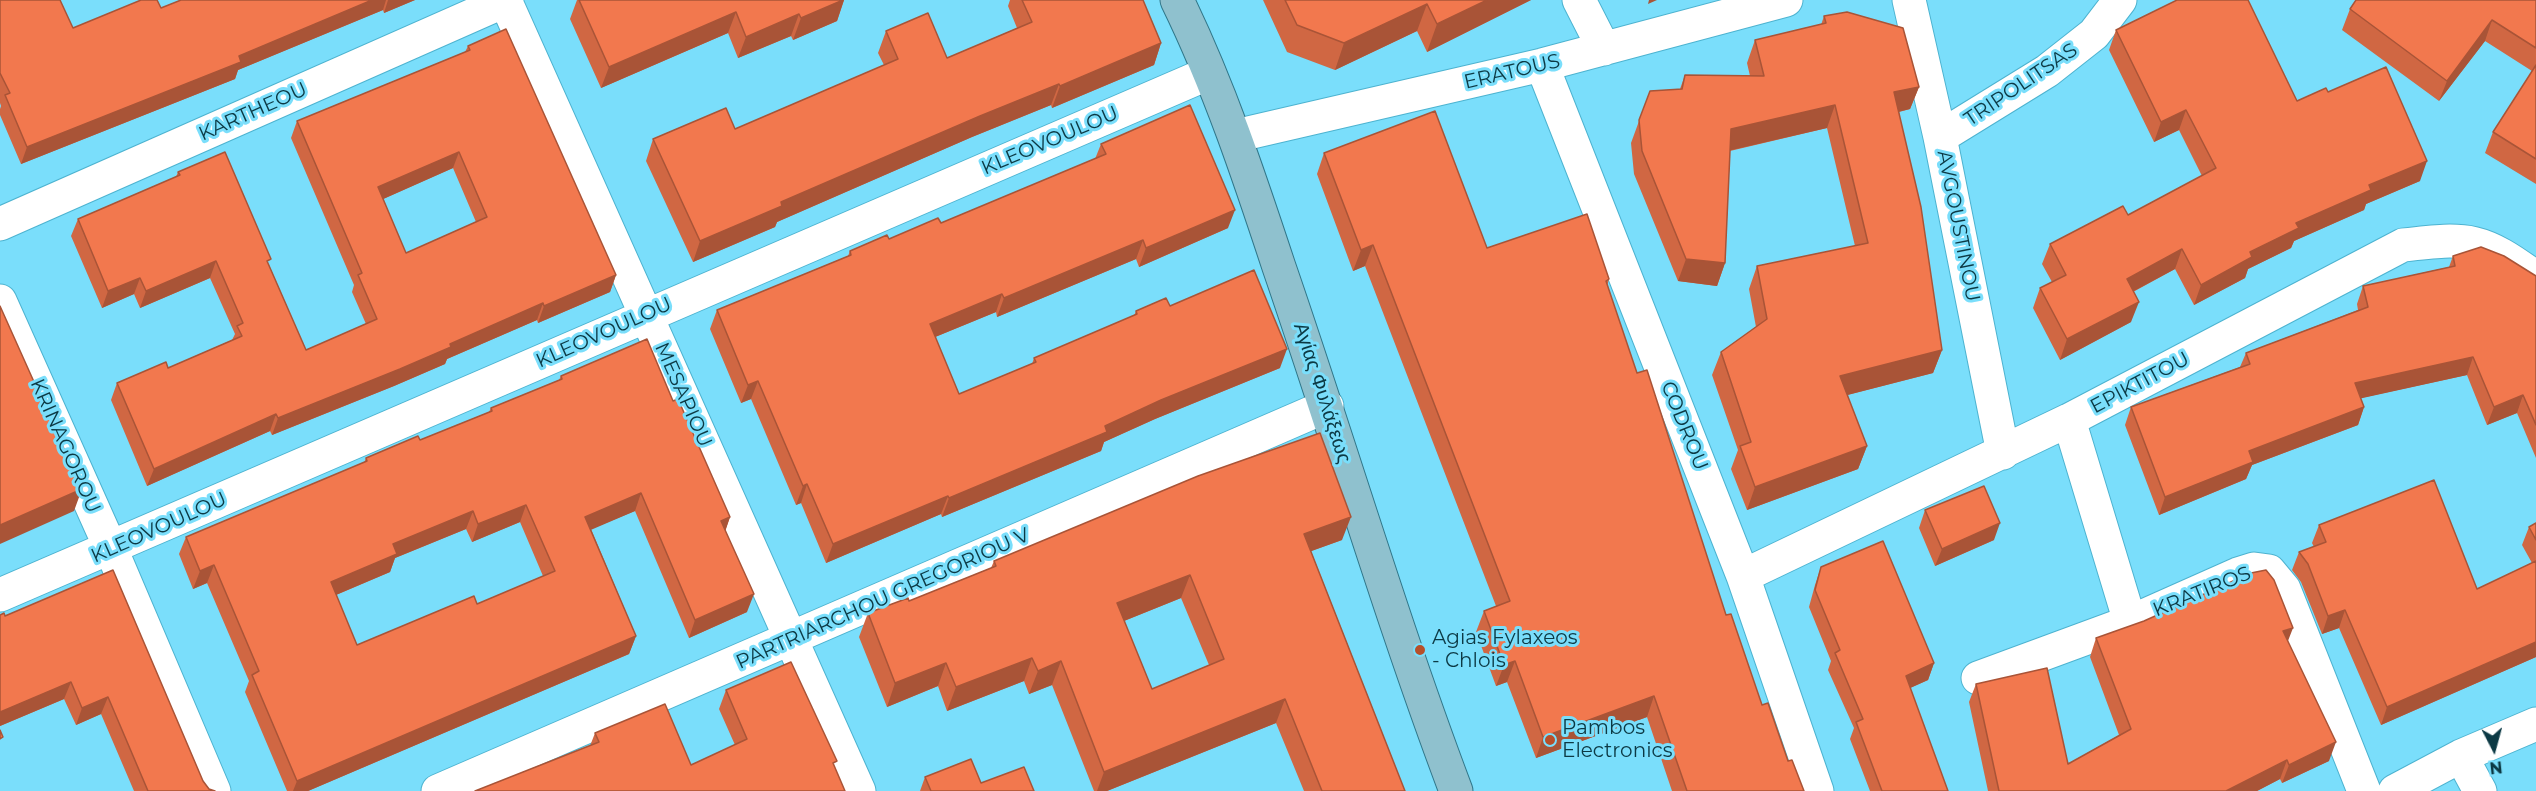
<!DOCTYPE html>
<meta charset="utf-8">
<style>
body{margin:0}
#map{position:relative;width:2536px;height:791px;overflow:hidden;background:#7adefb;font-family:Montserrat,sans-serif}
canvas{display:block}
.north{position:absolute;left:2464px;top:719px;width:60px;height:60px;-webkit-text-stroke:4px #7adefb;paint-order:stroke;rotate:174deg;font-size:16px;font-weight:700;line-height:24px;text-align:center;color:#0c3944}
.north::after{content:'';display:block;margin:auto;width:21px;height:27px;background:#0c3944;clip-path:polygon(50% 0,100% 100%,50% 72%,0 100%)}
</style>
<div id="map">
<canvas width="2536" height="791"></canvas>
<div class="north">N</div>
</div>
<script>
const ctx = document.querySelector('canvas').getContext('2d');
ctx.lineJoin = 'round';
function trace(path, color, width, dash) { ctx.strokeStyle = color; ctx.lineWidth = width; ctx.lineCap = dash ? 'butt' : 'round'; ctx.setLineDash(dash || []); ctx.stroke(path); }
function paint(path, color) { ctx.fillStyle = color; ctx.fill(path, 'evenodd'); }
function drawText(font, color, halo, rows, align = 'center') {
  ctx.font = font + ' Montserrat,sans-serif'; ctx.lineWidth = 6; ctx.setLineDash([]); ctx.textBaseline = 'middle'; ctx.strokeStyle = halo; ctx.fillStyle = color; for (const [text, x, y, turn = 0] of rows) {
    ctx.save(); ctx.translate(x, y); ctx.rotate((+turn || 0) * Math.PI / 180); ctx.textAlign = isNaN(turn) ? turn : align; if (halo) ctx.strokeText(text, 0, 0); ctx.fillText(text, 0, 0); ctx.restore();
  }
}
const minor = new Path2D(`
 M505,0l354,791
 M1579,0l25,49
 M1909,0l31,137 63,316
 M1542,65l201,511 74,215
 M1235,136l307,-71 244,-65
 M1940,137l107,-66 47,-37 26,-34
 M0,224l507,-224
 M0,301l111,248 103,242
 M2069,420l61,202
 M1743,576l326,-156 334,-175c66,-8 79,-7 133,33
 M0,595l1209,-522
 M1978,678l152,-56 108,-48 16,-5 15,2 15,18 80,202
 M2461,756l19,35
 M438,791l889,-385
 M2395,791l66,-35 75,-32`);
const major = new Path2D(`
 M1177,0c42,86 72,176 102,267 60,174 112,352 177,524`);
trace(minor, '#4db3d0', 35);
trace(major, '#307689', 35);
trace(minor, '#fff', 33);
trace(major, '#8fc1ce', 33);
paint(new Path2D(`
 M0,0l73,28 88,-20 20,-8h234l-31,13 -1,-3 -145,60 -3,9 -214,85 -21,-49v-6l1,-3 -1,-3z
 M577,0h267l-7,21 -44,19 -2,-4 -53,22 -10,-25 -127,55 -31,-69z
 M1010,0h133l18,43 -7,22 -102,43 -1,-3 -79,32 -195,85 -2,5 -82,35 -47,-101 7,-22 82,-10 149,-64 -6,-12 8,-22 61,27 70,-30 -9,-22z
 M1263,0h268l-104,52 -10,-21 -82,39 -48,-18z
 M2536,0v184l-51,-31 8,-21 39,-61 -47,-30 -46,60 -97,-71 8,-21z
 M1824,16l95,71 -9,22 -11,3 43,238 -9,23 -86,22 20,51 -9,23 -111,41 -16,-41 7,-19 -26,-75 9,-23 35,-25 -7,-38 8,-23 98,-20 -28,-118 -97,23 -5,112 -8,23 -39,-5 -44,-107 -3,-31 19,-52 30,-2 5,-14 65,1 -3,-13 8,-23 66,-15z
 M2116,30l181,71 31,-9 92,89 -54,23 -2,6 -70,31 -3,7 -43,21 -3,9 -51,27 -19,-36 -42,23 -2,30 -71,38 -27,-52 7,-20 12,-6 -10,-18 8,-20 78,-29 74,-39 -23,-46 -25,12 -45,-92z
 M468,46l148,229 -6,17 -72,31 -1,-3 -90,39 -2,5 -51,22 -122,49 -2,-4 -123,55 -36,-86 6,-17 51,-15 64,-28 3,-6 -25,-56 -70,30 -6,-14 -32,14 -31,-72 7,-17 98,-42 2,-5 91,93 37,85 60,-26 -14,-32 2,-7 -63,-147 6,-17 168,-69zM453,168l23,54 -70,31 -23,-54z
 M1101,144l127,84 -89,39 -3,-8 -139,58 -1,-5 -61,25 24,57 73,-30 2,-6 100,-42 2,-5 34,-5 110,62 -125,51 -51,23 -3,9 -159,66 -1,-3 -115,49 -25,-60 -5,2 -45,-106 -10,4 -31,-74 7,-19 131,-54 2,-5 91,-28 154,-64z
 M1324,153l163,95 122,31 -2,7 30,87 89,242 36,90 26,56 16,30h-132l-25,-74 -111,41 -29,-76 -11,4 -20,-54 8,-21 12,-5 -131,-340 -12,5 -36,-97z
 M2453,256l83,20v182l-19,-45 -30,12 -20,-50 -106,23 3,9 -6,18 -106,40 -6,14 -87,36 -34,-90 6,-18 109,-40 6,-14 112,-43 -1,-6 6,-18 86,-19z
 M561,376l112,25 57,116 -5,14 22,81 -58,26 -54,-127 -44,18 45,107 -7,18 -321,137h-21l-42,-99 4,-11 -42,-98 -14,6 -14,-35 7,-17 178,-74 2,-5 54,-18 69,-28 2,-4 68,-28zM520,522l23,54 -66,28 -120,41 -21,-50 54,-23 5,-14 71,-29 6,13z
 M1925,510l69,30 -59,26 -16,-38z
 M2536,523v134l-155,68 -42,-97 -17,6 -21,-52 -9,-12 7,-18 15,-5 -2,-4 7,-18 158,64 55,-26 -10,-18 7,-18z
 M1342,540l-31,11 94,240h-101l-28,-68 -169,68h-13l-42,-106 -23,9 -5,-13 -77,30 -9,-25 -51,21 -28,-70 9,-24 41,-12 82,-33 3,-7zM1181,598l28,67 -57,24 -28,-68z
 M1821,567l113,96 -6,17 -18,8 38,103h-78l-20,-52 4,-11 -26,-58 3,-9 -22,-54 6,-22z
 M113,570l90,211 6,8 6,2h-81l-33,-77 -25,11 -12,-26 -64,27v-111l5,1z
 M2096,638l192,4 41,119 -47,22 -2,-4 -23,12h-269l-19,-89 7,-18 92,80 51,-29 -29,-78z
 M726,690l109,77 -360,24 115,-45 5,-13 96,32 44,-20 -16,-36z
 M925,777l56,6 53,8h-114z`), '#d06743');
paint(new Path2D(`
 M372,0h14l-3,10 -145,60 -3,9 -214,85 6,-17 212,-91z
 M388,0h27l-31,13z
 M843,0h1l-7,21 -44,19 8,-22z
 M1487,0h44l-104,52 10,-28z
 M1649,0h8l-9,4z
 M1427,4l-10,27 -82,39 9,-27z
 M736,12l-8,21 -127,55 8,-21z
 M799,14l-8,22 -53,22 8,-21z
 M2492,20l-7,21 -46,60 8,-20z
 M1161,43l-7,22 -102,43 8,-22z
 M1059,84l-8,21 -79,32 -195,85 -2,5 -82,35 7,-21 81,-39 199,-86z
 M1919,87l-9,22 -25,6 9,-23z
 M1835,105l-8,23 -104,24 8,-23z
 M2186,110l-7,20 -25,12 7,-20z
 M459,152l-6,16 -81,36 6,-17z
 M2427,161l-7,20 -54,23 -2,6 -70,31 -3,7 -43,21 -3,9 -51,27 7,-20 49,-33 46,-29 73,-38z
 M1235,210l-7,18 -89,39 7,-19z
 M1143,240l-7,19 -139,58 7,-19z
 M1373,245l-8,21 -12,5 8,-21z
 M2182,249l-7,20 -56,30 8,-20z
 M1686,259l39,4 -8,23 -39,-5z
 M216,261l-6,17 -70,30 6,-17z
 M616,275l-6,17 -72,31 6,-17z
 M140,278l-6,16 -32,14 6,-17z
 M1002,294l-6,18 -73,30 7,-18z
 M2139,302l-8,20 -71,38 7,-21z
 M543,303l-6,17 -90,39 -2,5 -51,22 -122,49 6,-17z
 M1287,349l-7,19 -125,51 -51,23 -3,9 -159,66 7,-19 156,-72 56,-26z
 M1942,350l-9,23 -101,26 8,-23z
 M2473,357l-6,18 -118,26 6,-18z
 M758,381l-7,18 -10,4 7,-18z
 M2523,395l-6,18 -30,12 7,-18z
 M2364,407l-6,18 -106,40 -6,14 -87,36 6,-18 84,-46z
 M276,414l-6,17 -123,55 7,-17z
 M1867,446l-9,23 -111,41 8,-23z
 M807,484l-6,19 -5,2 7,-19z
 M82,489l-8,22 -74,33v-19z
 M641,493l-6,18 -56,24 6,-18z
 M948,496l-7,18 -115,49 7,-19z
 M526,505l-6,17 -48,20 6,-18z
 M473,511l-7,18 -71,29 -5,14 -66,28 7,-18 62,-38z
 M730,517l-6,18 -3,-14z
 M1351,517l-9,23 -47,17 9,-23z
 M2000,523l-6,17 -59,26 7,-17z
 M214,565l-7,18 -14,6 7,-18z
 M1190,575l-9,23 -72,29 8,-24z
 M754,594l-7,18 -58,26 6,-18z
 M2345,610l-6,18 -17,6 6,-18z
 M2293,628l-7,18 -3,-15z
 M636,636l-7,18 -321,137h-15l4,-10z
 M2536,642v15l-155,68 6,-18z
 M1032,658l-8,23 -77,30 9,-24z
 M1061,661l-9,24 -23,9 9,-23z
 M1515,661l-8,21 -11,4 8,-21z
 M946,663l-8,23 -51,21 8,-24z
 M1934,663l-6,17 -29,13 7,-17z
 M71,682l-7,17 -64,27v-14z
 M1654,696l-7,21 -111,41 7,-21z
 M108,697l-7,17 -25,11 6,-17z
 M1285,699l-9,24 -169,68h-10l7,-19z
 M2336,742l-7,19 -47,22 7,-18z
 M2287,760l-7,19 -23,12h-31z`), '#a95437');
const building = new Path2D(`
 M0,0h60l13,28 68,-28h16l4,8 20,-8h191l-133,56 2,6 -214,85 -22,-52 5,-2 -10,-20z
 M579,0h264l-42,18 -2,-4 -53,23 -10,-25 -127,55z
 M1022,0h121l18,43 -101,43 -1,-2 -79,32 -199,86 1,4 -82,35 -47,-102 73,-31 9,21 163,-70 -12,-28 42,-18 19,45 85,-36z
 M1285,0h202l-50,24 -10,-20 -83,39 -47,-18z
 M2177,0h71l49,101 29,-13 2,4 58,-25 41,94 -58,24 2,5 -75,33 3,5 -49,24 2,5 -51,28 -19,-36 -55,30 12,23 -72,37 -27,-51 26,-13 -16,-31 73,-38 5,9 88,-47 -30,-58 -25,12 -45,-92z
 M2356,0h180v48l-44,-28 -45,61 -97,-72z
 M1847,12l56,16 16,59 -25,5 27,115 21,143 -102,26 27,70 -112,41 -15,-41 11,-4 -30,-90 46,-33 -10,-53 111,-23 -33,-138 -104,24 -6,134 -39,-4 -44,-108 -3,-31 11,-29 32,-2 3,-14 79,1 -9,-36 71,-17 -2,-7z
 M506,29l110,246 -72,31 -1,-3 -93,41 1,3 -51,22 -122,49 -2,-4 -122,55 -37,-86 49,-21 2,6 74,-32 -5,-10 6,-3 -27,-62 -70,30 -6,-13 -32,13 -30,-72 102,-44 -2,-3 47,-20 46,107 -4,2 39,89 71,-31 -19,-44 4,-2 -65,-152 173,-71 -2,-4zM459,152l28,65 -81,36 -28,-66z
 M2536,65v94l-43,-27z
 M1190,105l45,105 -89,38 -3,-8 -139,58 -2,-4 -72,30 29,70 77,-32 -2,-4 103,-44 -1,-3 30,-13 4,8 84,-36 33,79 -126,51 -56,26 2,6 -158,66 -1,-2 -115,48 -26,-60 -4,2 -45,-105 -10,4 -31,-75 134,-55 -1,-4 37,-16 2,4 49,-21 3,5 165,-69 -5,-10z
 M1435,111l52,137 100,-34 22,65 -3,2 31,92 10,-3 79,245 5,-1 31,91 6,-2 20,58 4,-1 12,31h-117l-33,-95 -111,41 -28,-76 -11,4 -20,-54 26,-10 -137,-356 -12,5 -37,-97z
 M2481,247l23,9 32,20v149l-13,-30 -29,12 -21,-50 -118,26 9,24 -115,44 4,11 -88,35 -34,-90 119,-43 -4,-11 122,-46 -5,-21 92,-20 -2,-10z
 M0,306l82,183 -82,36z
 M647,339l26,62 5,-2 52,118 -9,4 33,73 -59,26 -54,-127 -56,24 51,119 -339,145 -45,-106 7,-4 -45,-106 -14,6 -14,-34 181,-76 -1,-3 52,-22 2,4 72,-29 -1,-3 71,-29 -1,-3zM526,505l29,66 -78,33 -3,-8 -117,49 -26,-63 66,-28 -4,-10 80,-33 5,13z
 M1320,433l31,84 -47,17 101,257h-83l-37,-92 -181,73 -43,-111 -23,10 -6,-13 -76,29 -10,-24 -51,20 -27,-70 40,-15 1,3 87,-35 -2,-5 204,-85zM1190,575l34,84 -72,30 -35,-86z
 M2434,480l43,109 59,-28v81l-149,65 -42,-97 -17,6 -20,-52 -9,-12 27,-10 -7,-17z
 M1984,486l16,37 -58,26 -17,-39z
 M2536,523v17l-7,-13z
 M1883,541l51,122 -28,13 42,115h-66l-26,-69 7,-3 -28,-66 5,-3 -25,-60 6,-23z
 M113,570l90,211 6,8 6,2h-67l-40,-94 -26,11 -11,-26 -71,30v-97l4,-2 1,3z
 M2266,570l8,10 19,48 -10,3 53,111 -47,23 -2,-5 -61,31h-227l-23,-107 71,-16 21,96 63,-35 -35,-91 48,-17 107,-48z
 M791,662l46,99 -4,2 12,28h-370l124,-49 -4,-9 70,-29 26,61 56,-26 -21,-49z
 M0,730l3,7 -3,2z
 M971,759l10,24 43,-16 10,24h-103l-6,-14z`);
paint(building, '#f2784e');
trace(building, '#a95437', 1.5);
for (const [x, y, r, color] of [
 [1420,650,6,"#b74f2a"],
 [1550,740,6,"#b74f2a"]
]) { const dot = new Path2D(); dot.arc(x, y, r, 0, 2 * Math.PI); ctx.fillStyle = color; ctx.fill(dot); trace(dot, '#7adefb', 2); }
drawText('20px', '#0c3944', '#7adefb', [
 ["ERATOUS",1512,72,-13],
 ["TRIPOLITSAS",2021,85,-34],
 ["KARTHEOU",253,112,-24],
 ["KLEOVOULOU",1050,141,-23],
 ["AVGOUSTINOU",1958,226,79],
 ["KLEOVOULOU",604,333,-24],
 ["EPIKTITOU",2140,383,-28],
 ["Αγίας Φυλάξεως",1322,393,72],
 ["MESAPIOU",683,395,66],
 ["CODROU",1684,426,68],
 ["KRINAGOROU",65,446,66],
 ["KLEOVOULOU",159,528,-24],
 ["KRATIROS",2202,592,-22],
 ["PARTRIARCHOU GREGORIOU V",883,599,-24]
]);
drawText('20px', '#0c3944', '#7adefb', [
 ["Agias Fylaxeos",1432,638],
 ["- Chlois",1432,661],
 ["Pambos",1562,728],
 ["Electronics",1562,751]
], 'left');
</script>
